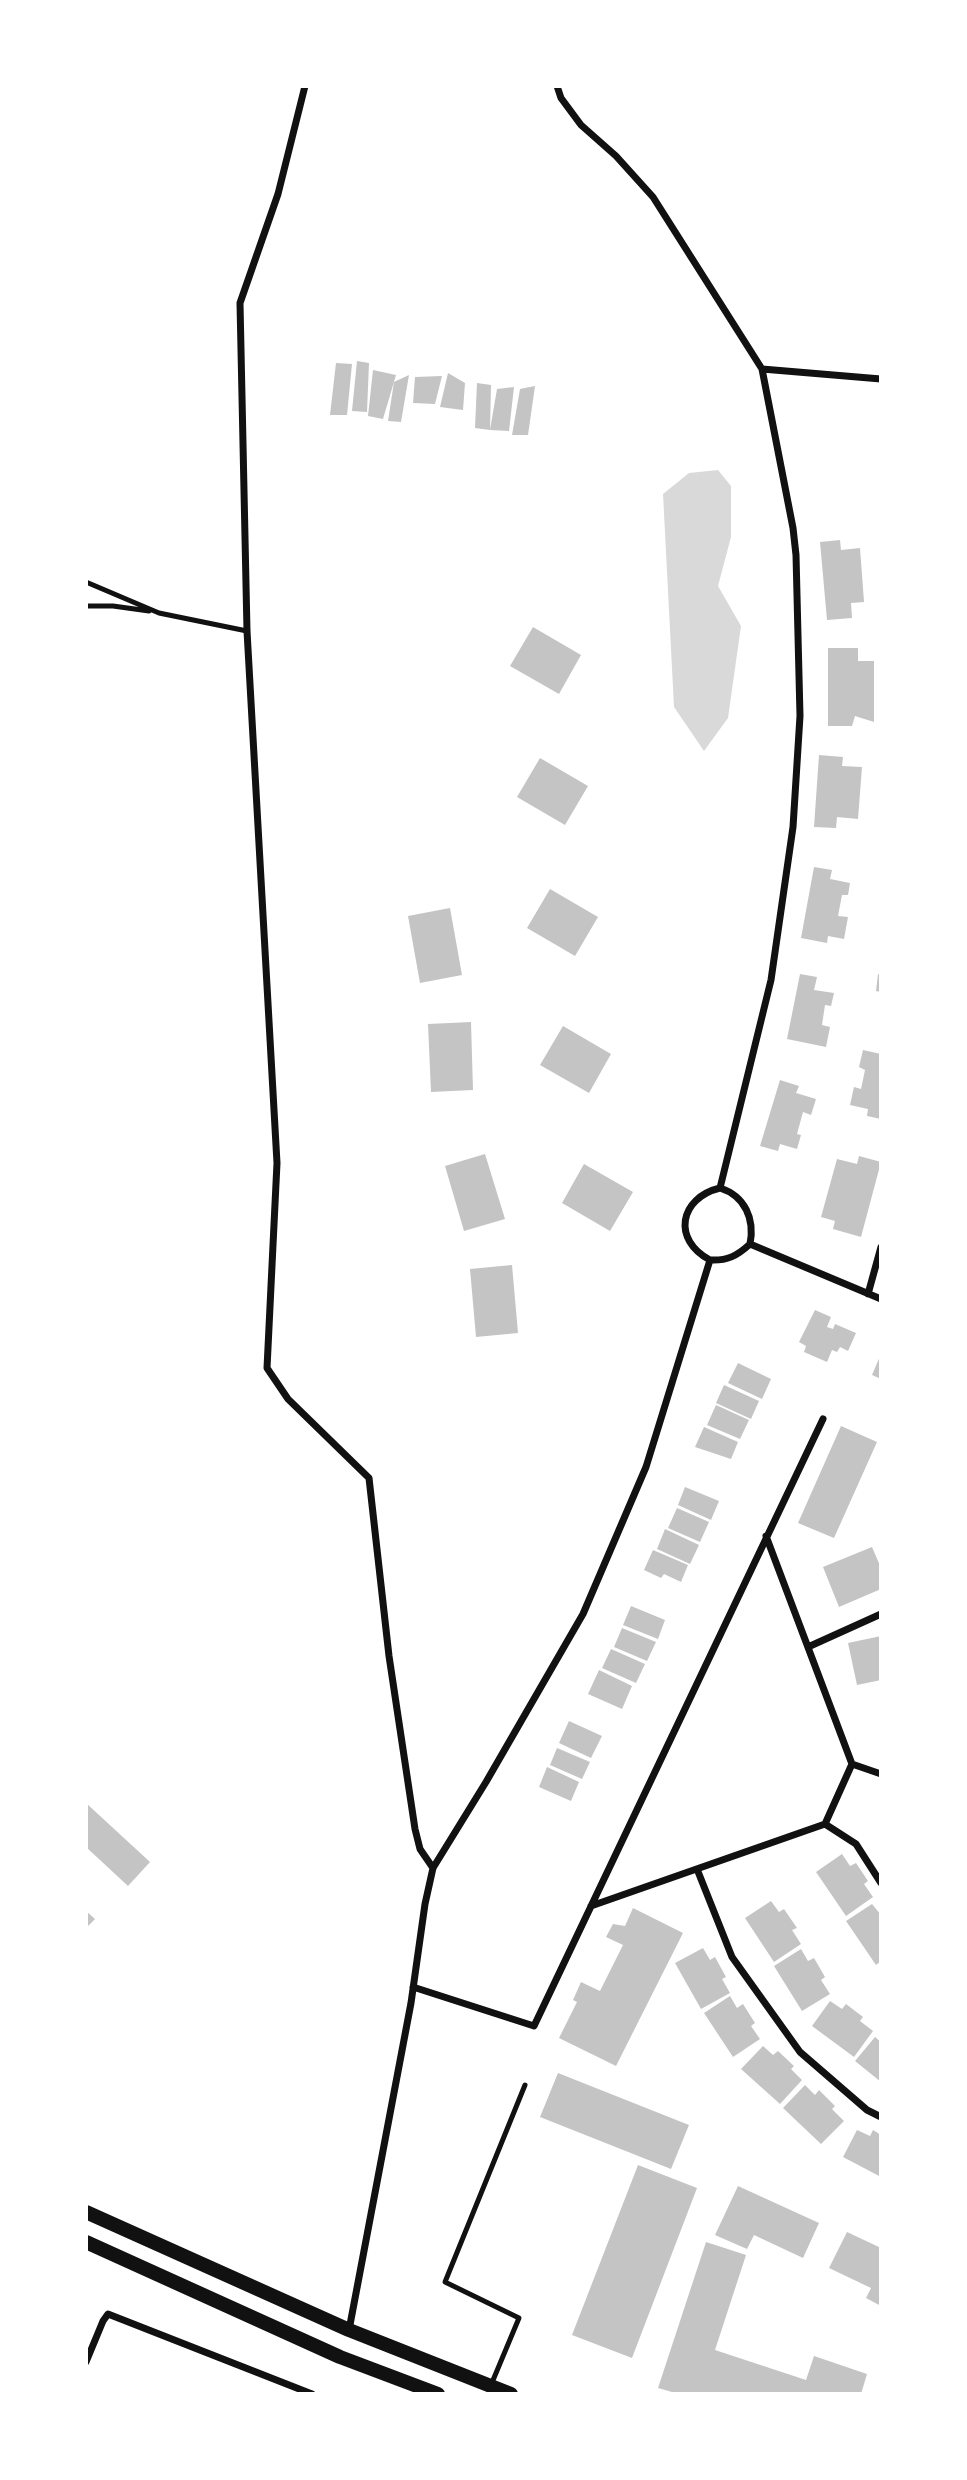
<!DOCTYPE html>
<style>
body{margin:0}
#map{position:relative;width:967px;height:2480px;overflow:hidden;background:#fff;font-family:"IBM Plex Serif",serif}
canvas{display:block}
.frame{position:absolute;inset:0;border:88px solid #fff;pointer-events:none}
</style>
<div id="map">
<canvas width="967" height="2480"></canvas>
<div class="frame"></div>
</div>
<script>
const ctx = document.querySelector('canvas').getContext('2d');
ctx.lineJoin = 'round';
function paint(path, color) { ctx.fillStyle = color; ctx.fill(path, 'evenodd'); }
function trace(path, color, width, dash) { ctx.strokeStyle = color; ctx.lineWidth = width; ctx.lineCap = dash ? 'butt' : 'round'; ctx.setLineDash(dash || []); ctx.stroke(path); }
paint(new Path2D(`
 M718,470l13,16v51l-13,49 23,40 -13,92 -24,33 -30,-44 -11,-213 26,-21z`), '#d9d9d9');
paint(new Path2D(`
 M357,361l12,2 -2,49 -15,-1z
 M336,363l16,1 -5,51h-17z
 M373,370l23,5 -13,44 -15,-3z
 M448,373l17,10 -2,27 -23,-3z
 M409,375l-8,47 -13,-1 6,-39z
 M442,376l-7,28 -22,-1 2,-26z
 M477,383l14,2 -1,45 7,-41 17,-2 -5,44 -19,-1 -15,-2z
 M535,386l-7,49h-16l8,-46z
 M840,540l1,10 19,-2 4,54 -13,1 1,15 -25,2 -7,-78z
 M533,627l48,28 -22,39 -49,-28z
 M828,648h30v13h16v61l-19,-6 -3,10h-24z
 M819,755l24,2 -1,9 20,1 -4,52 -21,-2 -1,11 -22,-1z
 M540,758l48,28 -23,39 -48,-28z
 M814,867l18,3 -2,9 20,4 -2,12h-6l-4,21 10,1 -4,22 -16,-3 -1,7 -26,-5z
 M550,889l48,28 -23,39 -48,-28z
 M450,908l12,67 -42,8 -12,-67z
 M800,974l17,3 -3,13 20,3 -3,13 -6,-1 -3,20 8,2 -4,20 -39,-8z
 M878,974l3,1v17l-5,-1z
 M471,1022l2,68 -42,2 -3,-68z
 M563,1026l48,28 -22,39 -49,-28z
 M863,1050l18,4v65l-14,-3 1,-7 -18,-4 4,-18 7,2 4,-19 -6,-3z
 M780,1080l19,6 -3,7 20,6 -5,16 -8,-3 -6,22 4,1 -4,14 -17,-5 -2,7 -18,-5z
 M485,1154l20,65 -41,12 -19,-65z
 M859,1156l22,6 -20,75 -28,-8 2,-8 -14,-4 16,-58 20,5z
 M584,1164l49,28 -23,39 -48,-28z
 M512,1265l6,68 -42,4 -6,-68z
 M815,1310l16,7 -4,10 6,2 2,-5 21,9 -8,18 -8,-4 -3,5 -5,-2 -5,12 -23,-10 2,-6 -7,-4z
 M881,1354v25l-9,-4z
 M738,1363l33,16 -9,20 -34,-16z
 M724,1385l35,16 -8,18 -35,-16z
 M716,1405l33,15 -9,19 -33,-14z
 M841,1426l36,16 -43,96 -36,-15z
 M704,1427l34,15 -7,17 -36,-12z
 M685,1487l34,14 -8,19 -33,-15z
 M677,1508l32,14 -9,20 -32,-14z
 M665,1529l34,16 -9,19 -33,-15z
 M872,1547l9,21v21l-42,18 -16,-40z
 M653,1550l35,15 -7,17 -17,-8 -3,4 -17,-8z
 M631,1606l34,14 -7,19 -35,-14z
 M622,1628l34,14 -9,19 -33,-14z
 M881,1636v44l-24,5 -9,-42z
 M611,1649l34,15 -9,19 -34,-15z
 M599,1670l33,16 -10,23 -34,-15z
 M569,1721l33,15 -11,22 -32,-15z
 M557,1748l33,14 -8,17 -32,-14z
 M547,1767l32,15 -8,19 -32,-14z
 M86,1803l64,59 -22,24 -42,-39z
 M842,1854l8,12 6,-3 12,18 -4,3 9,13 -27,19 -30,-44z
 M771,1901l8,11 5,-3 13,19 -5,2 9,14 -27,18 -29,-44z
 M872,1904l9,11v46l-5,4 -30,-44z
 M633,1908l50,25 -67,133 -57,-28 18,-36 -4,-2 8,-18 19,9 23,-46 -17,-8 7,-13 12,2z
 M86,1911l9,8 -9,9z
 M703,1948l7,12 5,-3 11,20 -4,2 8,14 -29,16 -26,-46z
 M801,1949l7,12 6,-3 11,19 -4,3 9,14 -28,17 -28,-45z
 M730,1996l7,12 6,-4 12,19 -4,3 9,13 -27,18 -29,-44z
 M830,2001l12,8 4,-5 17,13 -3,4 13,10 -19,26 -42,-31z
 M875,2037l6,5v40l-26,-21z
 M763,2046l10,9 5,-4 16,15 -3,3 11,11 -22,24 -39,-35z
 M558,2073l131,52 -18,44 -131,-52z
 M805,2085l10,10 4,-5 16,16 -3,3 12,12 -23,23 -38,-36z
 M857,2130l13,6 3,-6 8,5v42l-38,-20z
 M638,2165l59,23 -65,170 -60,-23z
 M738,2186l81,37 -16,35 -49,-23 -7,14 -32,-14z
 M847,2232l34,16v58l-15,-8 5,-10 -42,-20z
 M706,2242l40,13 -31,95 91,30 8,-24 53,18 -6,20h-182l-21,-6z`), '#c4c4c4');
trace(new Path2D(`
 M86,582l73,31 88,18
 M86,606h27l36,5
 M491,2385l28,-67 -74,-36 80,-197`), '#111', 5);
trace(new Path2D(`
 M305,86l-27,108 -38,109 7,328 30,532 -10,205 21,31 81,79 20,178 26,173 5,20 13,19
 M557,86l4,12 20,27 35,31 37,41 109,172
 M750,1244l131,55
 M710,1260c-38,-20 -31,-62 10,-72l51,-208 22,-153 7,-111 -4,-161 -3,-27 -31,-159 119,10
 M868,1294l13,-47
 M808,1647l73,-33
 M852,1764l29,10
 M825,1824l31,20 25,39
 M697,1869l35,88 68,95 67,58 14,7
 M591,1906l234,-82 27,-60 -86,-228
 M413,1987l121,39 289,-607
 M349,2330l62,-327 14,-99 8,-36 53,-86 97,-168 63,-147 64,-207c17,1 27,-4 40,-16 5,-25 -5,-48 -30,-56
 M86,2362l17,-41 5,-7 204,80`), '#111', 7);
trace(new Path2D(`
 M86,2212l263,118 162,64
 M86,2242l254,115 98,37`), '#111', 14);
</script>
